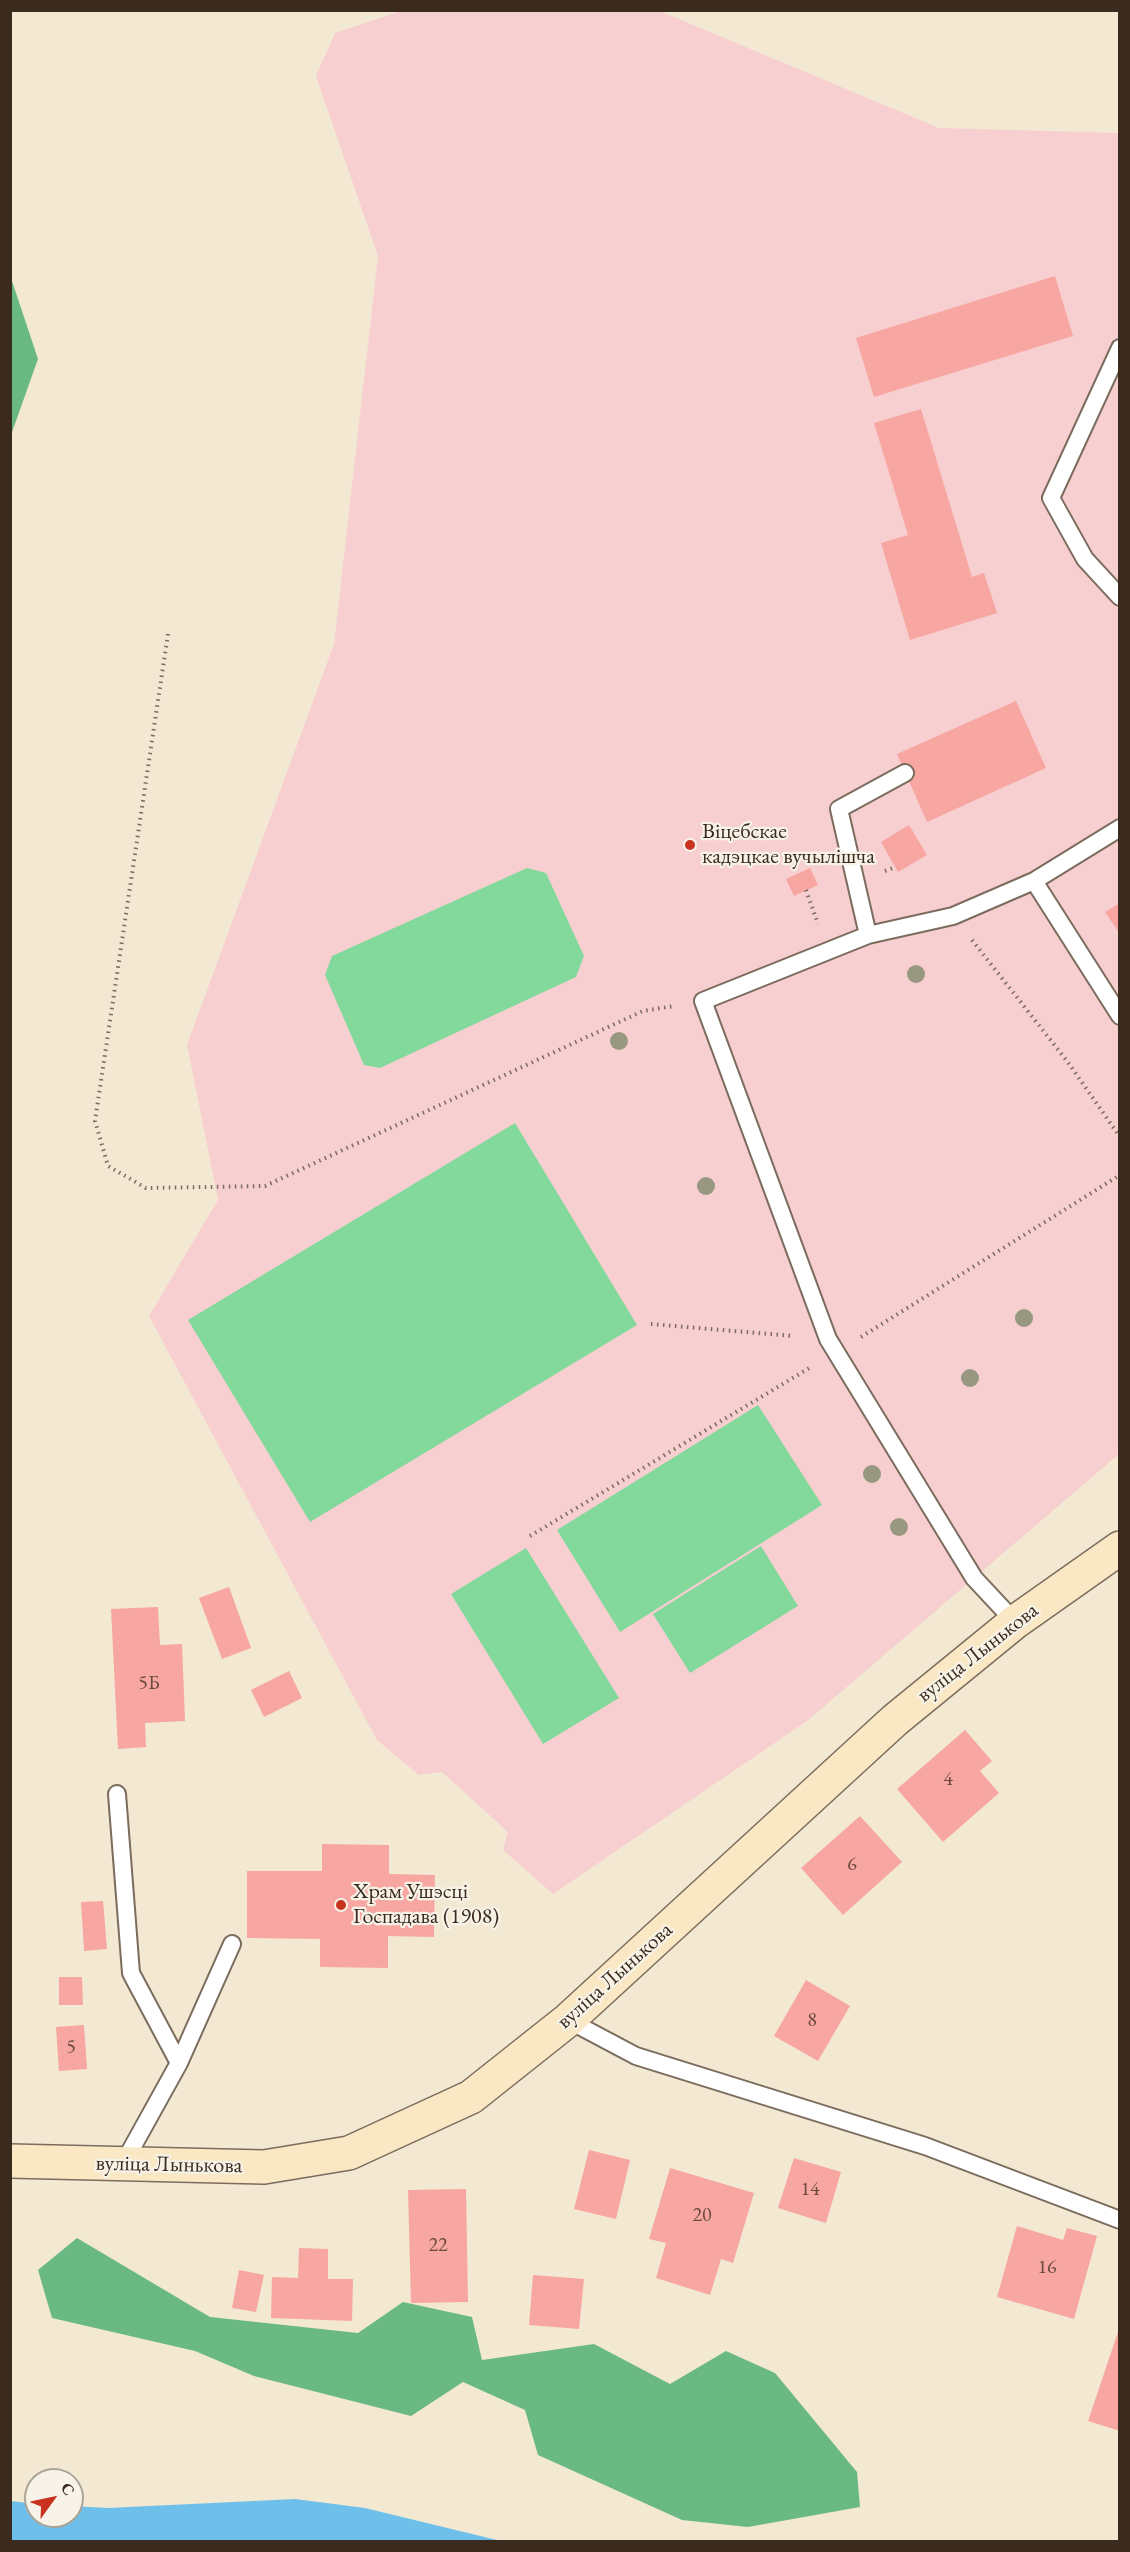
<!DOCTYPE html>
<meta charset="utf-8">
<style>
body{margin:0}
#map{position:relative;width:1130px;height:2552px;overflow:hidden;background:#f3e8d2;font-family:"EB Garamond",serif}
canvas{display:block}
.frame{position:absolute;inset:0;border:12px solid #3b2a1e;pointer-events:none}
.north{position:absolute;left:24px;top:2468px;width:60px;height:60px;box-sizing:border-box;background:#f7f3e8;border:2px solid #aca397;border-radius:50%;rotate:57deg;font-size:16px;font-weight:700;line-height:24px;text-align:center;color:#3b2a1e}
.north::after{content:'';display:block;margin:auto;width:21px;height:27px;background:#c8321e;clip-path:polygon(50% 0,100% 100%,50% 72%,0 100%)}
</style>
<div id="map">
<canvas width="1130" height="2552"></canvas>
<div class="frame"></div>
<div class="north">С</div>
</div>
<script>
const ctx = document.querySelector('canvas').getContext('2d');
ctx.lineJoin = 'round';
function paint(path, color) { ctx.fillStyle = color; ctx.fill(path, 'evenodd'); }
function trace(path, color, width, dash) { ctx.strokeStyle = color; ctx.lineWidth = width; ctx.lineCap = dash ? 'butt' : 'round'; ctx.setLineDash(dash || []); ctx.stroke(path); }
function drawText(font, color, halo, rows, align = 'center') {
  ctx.font = font + ' "EB Garamond",serif'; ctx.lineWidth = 4.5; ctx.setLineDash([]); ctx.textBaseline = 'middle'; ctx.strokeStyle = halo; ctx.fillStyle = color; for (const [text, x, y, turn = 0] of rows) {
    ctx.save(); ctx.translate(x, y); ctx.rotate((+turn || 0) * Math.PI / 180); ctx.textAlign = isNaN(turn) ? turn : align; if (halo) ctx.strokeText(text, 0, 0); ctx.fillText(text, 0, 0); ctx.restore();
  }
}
paint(new Path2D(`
 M401,11h259l279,117 180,5v1321l-312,267 -254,173 -50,-44 5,-18 -66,-60 -23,3 -42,-35 -228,-424 69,-116 -31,-155 147,-401 44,-388 -62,-180 19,-43z`), '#f7cfd0');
paint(new Path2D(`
 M527,868l19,5 38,83 -8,21 -196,91 -16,-3 -39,-90 7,-19z
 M515,1123l122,202 -327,197 -122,-202z
 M758,1405l64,100 -202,127 -63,-102z
 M761,1546l37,60 -108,67 -37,-59z
 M526,1548l93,150 -76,46 -92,-150z`), '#83d99c');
paint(new Path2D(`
 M11,278l27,81 -27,76h-1z
 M77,2238l133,79 148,16 45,-31 69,15 10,43 112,-16 76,40 56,-33 49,22 82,99 3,35 -112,20 -66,-7 -144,-65 -13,-45 -62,-28 -52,34 -157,-40 -59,-25 -143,-33 -14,-48z`), '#6ab984');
paint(new Path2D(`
 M295,2499l70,9 136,33h-490v-40l25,3v12h36v-10l36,2z`), '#6ec0ea');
paint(new Path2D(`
 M1055,276l18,60 -199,61 -18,-59z
 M921,409l51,168 12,-4 13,40 -87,27 -29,-97 27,-8 -34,-112z
 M1016,701l30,67 -119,54 -30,-68z
 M909,825l18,30 -29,17 -17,-30z
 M810,868l8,17 -24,11 -8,-17z
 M1120,903v31l-15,-22z
 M229,1587l22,61 -29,11 -23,-61z
 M158,1607l2,38 22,-1 3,77 -40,2 1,24 -28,2 -7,-140z
 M289,1671l13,27 -38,19 -13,-27z
 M965,1730l27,31 -12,10 19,22 -56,49 -46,-53z
 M860,1816l42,46 -59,53 -42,-47z
 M322,1844l67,1v29l46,1 -1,62 -46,-1v32l-68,-1v-28l-73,-1v-67h75z
 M103,1901l4,48 -23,2 -3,-49z
 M59,1977h23l1,28h-24z
 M806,1980l44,26 -32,55 -44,-25z
 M84,2025l3,44 -28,2 -3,-44z
 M589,2150l41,10 -14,59 -42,-10z
 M794,2158l47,14 -15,51 -48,-15z
 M670,2168l84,25 -21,70 -12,-4 -11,36 -54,-17 10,-35 -17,-4z
 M466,2189l2,113 -57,1 -3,-113z
 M1017,2226l46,14 4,-12 30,8 -23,83 -77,-22z
 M299,2248l29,1v30h25l-1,42 -81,-3 1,-41 26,1z
 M239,2270l25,5 -8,37 -24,-4z
 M533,2275l51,4 -5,50 -50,-4z
 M1120,2326v105l-32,-10z`), '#f7a6a1');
const lane = new Path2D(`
 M1120,348l-69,150 34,61 35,38
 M1034,881l86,135
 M868,935l-29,-126 66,-36
 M1015,1622l-41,-44 -146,-239 -125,-338 165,-66 85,-19 81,-35 86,-53
 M117,1794l14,179 48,90
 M568,2020l68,36 289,90 195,74
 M123,2164l56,-101 53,-119`);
const secondary = new Path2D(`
 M10,2161l254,6 85,-14 122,-56 97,-77 327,-300 120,-98 105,-74`);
trace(lane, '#7b6c5d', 20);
trace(secondary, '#7b6c5d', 36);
trace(new Path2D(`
 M168,634l-73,487 13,45 38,22 119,-2 378,-175 31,-5
 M885,871l11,-4
 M806,890l12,34
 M972,940l95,121 53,76
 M651,1324l143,12
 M861,1337l259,-162
 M530,1536l281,-169`), '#7b6c5d', 4, [1.5, 4.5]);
trace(lane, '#fff', 16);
trace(secondary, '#fae7c3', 33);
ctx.fillStyle = '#989881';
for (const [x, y] of [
 [916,974],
 [619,1041],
 [706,1186],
 [1024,1318],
 [970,1378],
 [872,1474],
 [899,1527]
]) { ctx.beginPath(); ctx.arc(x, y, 9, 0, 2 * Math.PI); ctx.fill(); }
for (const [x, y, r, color] of [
 [690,845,6,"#c8321e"],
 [341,1905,6,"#c8321e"]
]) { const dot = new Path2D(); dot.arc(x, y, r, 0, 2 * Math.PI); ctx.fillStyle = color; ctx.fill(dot); trace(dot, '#f7f3e8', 2); }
drawText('20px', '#6a493f', null, [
 ["5Б",149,1684],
 ["4",948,1780],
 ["6",852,1865],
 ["8",812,2021],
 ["5",71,2048],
 ["14",810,2190],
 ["20",702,2216],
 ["22",438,2246],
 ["16",1047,2268]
]);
drawText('22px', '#3b2a1e', '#f7f3e8', [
 ["Віцебскае",702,832],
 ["кадэцкае вучылішча",702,857],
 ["Храм Ушэсці",353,1892],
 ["Госпадава (1908)",353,1917]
], 'left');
drawText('22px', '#3b2a1e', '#f7f3e8', [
 ["вуліца Лынькова",978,1653,-38],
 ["вуліца Лынькова",615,1976,-42],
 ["вуліца Лынькова",169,2165,1]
]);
</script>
